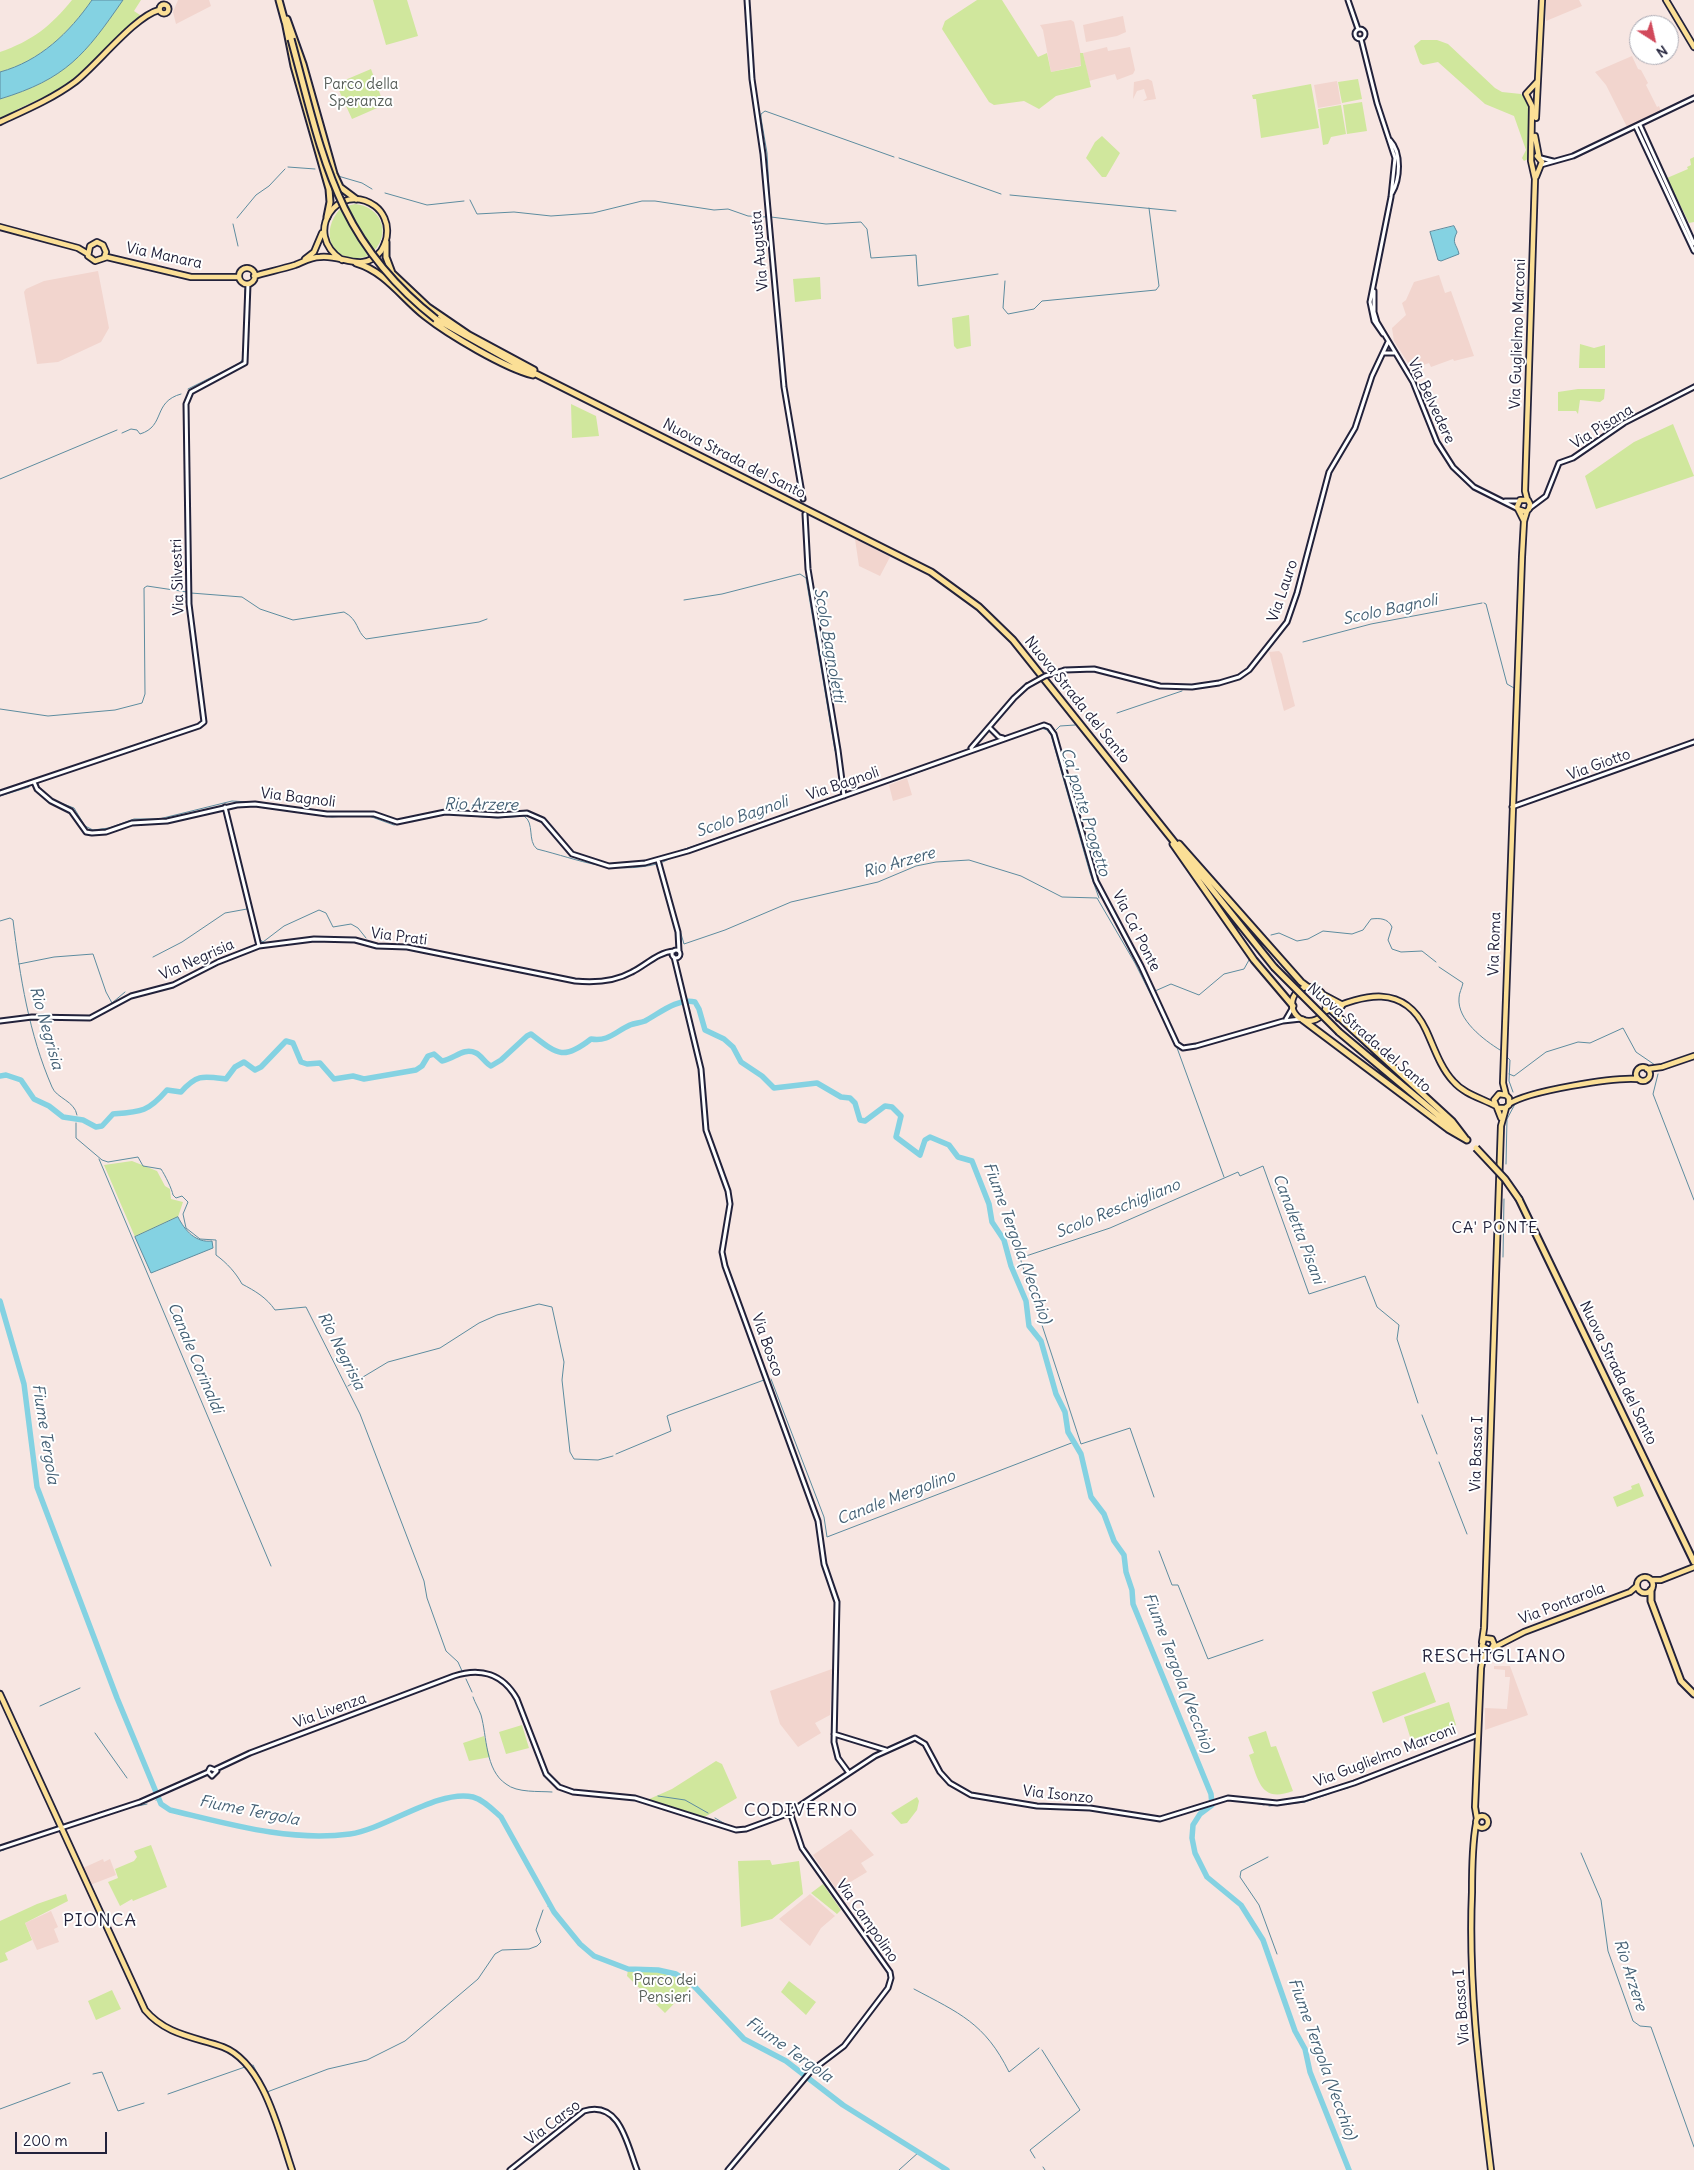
<!DOCTYPE html>
<style>
body{margin:0}
#map{position:relative;width:1694px;height:2170px;overflow:hidden;background:#f7e6e2;font-family:Delius,sans-serif}
canvas{display:block}
.north{position:absolute;left:1629px;top:15px;width:50px;height:50px;box-sizing:border-box;background:#fff;border:1px solid #a7a7b1;border-radius:50%;rotate:145deg;font-size:14px;font-weight:700;line-height:20px;text-align:center;color:#22223b}
.north::after{content:'';display:block;margin:auto;width:18px;height:22px;background:#d1495b;clip-path:polygon(50% 0,100% 100%,50% 72%,0 100%)}
.scale{position:absolute;left:15px;top:2132px;width:92px;height:22px;box-sizing:border-box;border:2px solid #22223b;border-top:0;padding-left:6px;font-size:15px;line-height:18px;white-space:nowrap;color:#22223b;-webkit-text-stroke:4px #fff;paint-order:stroke}
</style>
<div id="map">
<canvas width="1694" height="2170"></canvas>
<div class="north">N</div>
<div class="scale">200 m</div>
</div>
<script>
const ctx = document.querySelector('canvas').getContext('2d');
ctx.lineJoin = 'round';
function paint(path, color) { ctx.fillStyle = color; ctx.fill(path, 'evenodd'); }
function trace(path, color, width, dash) { ctx.strokeStyle = color; ctx.lineWidth = width; ctx.lineCap = dash ? 'butt' : 'round'; ctx.setLineDash(dash || []); ctx.stroke(path); }
function drawText(font, color, halo, rows, align = 'center') {
  ctx.font = font + ' Delius,sans-serif'; ctx.lineWidth = 4; ctx.setLineDash([]); ctx.textBaseline = 'middle'; ctx.strokeStyle = halo; ctx.fillStyle = color; for (const [text, x, y, turn = 0] of rows) {
    ctx.save(); ctx.translate(x, y); ctx.rotate((+turn || 0) * Math.PI / 180); ctx.textAlign = isNaN(turn) ? turn : align; if (halo) ctx.strokeText(text, 0, 0); ctx.fillText(text, 0, 0); ctx.restore();
  }
}
paint(new Path2D(`
 M178,0h31l2,6 -35,18 -3,-12z
 M1546,0h33l3,6 -36,15z
 M1123,16l3,16 -9,4 -31,6 -3,-17z
 M1071,20l3,2 9,43 -32,7 -8,-42 -3,-5z
 M1107,47l1,4 22,-4 5,23 -2,4 -16,6 -2,-6 -26,7 -6,-28z
 M1632,56l6,13 3,1 7,13 -2,2 11,22 2,-1 2,5 -34,16 -21,-42 -11,-13z
 M1148,79l4,2 4,18 -13,2 4,-3 -3,-9 -7,2 -4,8 1,-17z
 M1337,81l4,23 -23,4 -4,-23z
 M98,271l11,57 -8,14 -43,20 -21,2 -13,-72 2,-3 18,-8z
 M1439,275l6,18 6,-2 23,65 -20,5 -1,-2 -22,8 -2,-4 -17,6 -18,-28 -2,-13 14,-13 -4,-12 4,-3 8,-18z
 M855,539l35,18 -10,19 -21,-10z
 M1279,651l3,3 13,52 -11,5 -15,-59z
 M907,778l5,17 -19,6 -4,-16z
 M1494,1666h16l18,49 -43,15v-22l22,1 3,-32h-5v-7l-11,-1z
 M832,1669l-2,46 -15,8 6,10 -23,14 -18,-23 -10,-33z
 M851,1829l23,26 -13,8 6,9 -30,18 -24,-35z
 M103,1859l1,3 6,-3 6,16 -26,10 -7,-17z
 M810,1894l25,22 -14,12 -11,18 -31,-27z
 M51,1911l7,16 -4,2 5,13 -22,8 -12,-27z`), '#f2d5ce');
paint(new Path2D(`
 M72,0h20c-23,33 -52,61 -92,72v-20c32,-11 51,-26 72,-52z
 M123,0h18l-7,11 9,6 -69,63 -19,12 -37,17 -5,5 -13,6v-21c64,-19 86,-45 123,-99z
 M373,0h34l11,36 -32,9z
 M977,0h25l36,57 9,-4 4,19 30,-6 -1,-13h3l8,34 -35,9 -17,13 -15,-8 -30,4 -5,-3 -47,-73 3,-8z
 M1421,40h16l11,4 47,44 7,4 19,2 8,8 1,56 -6,3 -2,-3 4,-8 -12,-34 -29,-12 -47,-42 -15,3 -3,-2 -6,-17z
 M371,69l13,36 -32,14 -15,-33 1,-3z
 M1358,79l4,20 -20,4 -4,-21z
 M1311,84l8,44 -58,10 -5,-39h-3l-1,-4z
 M1362,102l5,29 -20,3 -4,-29z
 M1341,105l5,29 -15,3 -3,7 -5,1 -5,-36z
 M1102,136l18,17 -14,24h-4l-16,-19 9,-16z
 M1694,157v65l-5,1 -22,-45 21,-9 -1,-2 4,-2 -1,-6z
 M355,204c25,2 37,28 19,47l-27,-45z
 M340,209l28,47c-33,11 -51,-21 -28,-47z
 M820,277l1,22 -26,3 -2,-23z
 M969,315l2,31 -14,3 -3,-3 -2,-28z
 M1580,344l14,4 11,-3v23h-26z
 M1578,389h27l-1,10 -4,3 -20,-2 -2,14 -2,-3h-18v-19z
 M571,404l25,12 3,20 -27,2z
 M1673,424l21,52 -98,33 -11,-33 49,-34z
 M132,1161l25,10 8,15 5,3 1,10 12,3 -5,15 -43,20 -31,-72z
 M1639,1483l5,13 -27,11 -4,-10 19,-8 -1,-3z
 M1425,1672l11,30 -53,21 -11,-31z
 M1449,1702l7,23 -45,15 -7,-23z
 M522,1725l7,23 -23,6 -7,-22z
 M1266,1731l5,16 5,-1 17,45c-32,12 -34,-9 -44,-36l5,-2 -6,-16z
 M484,1736l6,21 -21,4 -6,-18z
 M716,1761l6,3 15,34 -34,20 -56,-18 25,-11z
 M917,1797l2,4 -2,9 -10,13 -6,1 -10,-11z
 M151,1845l16,42 -34,14 -1,-2 -12,7 -12,-24 10,-4 -3,-9 19,-8 3,-4 -3,-6z
 M770,1860l2,5 27,-4 4,33 -31,25 -31,8 -3,-66z
 M823,1884l18,26 -4,4 -26,-21z
 M66,1894l2,7 -43,22 7,17 -27,13 3,7 -8,3v-42l37,-17z
 M628,1970c26,1 41,0 63,16l-26,27 -38,-37z
 M789,1981l27,21 -10,13 -25,-23z
 M112,1990l9,19 -25,11 -8,-19z`), '#d0e79d');
const water = new Path2D(`
 M92,0h31c-38,55 -57,79 -123,99v-27c40,-11 69,-39 92,-72z
 M1454,226l3,6c-6,12 0,12 2,22l-18,7 -3,-1 -8,-28z
 M178,1217c7,14 18,26 34,24l1,7 -62,25 -16,-36z`);
paint(water, '#84d2e2');
trace(water, '#5d8c9f', 1);
trace(new Path2D(`
 M899,158l102,36
 M288,167l27,2
 M338,176l24,7 10,6
 M385,193l42,12 37,-4
 M1010,195l166,16
 M470,200l7,14 37,-2 37,4 42,-3 49,-12h13l59,9 14,-1 20,7 19,1
 M770,208l-3,-55 -6,-35v-4l4,-3 129,46
 M771,217l55,7 35,-2 6,7 4,29 45,-3 2,31 80,-12
 M237,218l19,-23 13,-9 16,-17
 M233,224l5,22
 M1005,281l-2,27 5,6 26,-5 8,-8 114,-11 3,-4 -10,-78
 M244,346l1,-57
 M188,389l52,-26 4,-6
 M122,433l9,-4 6,1 3,4c26,-8 12,-32 41,-40
 M0,479l117,-49
 M191,593l51,4 18,12 33,11 51,-8c15,8 12,19 22,27l113,-17 8,-3
 M684,600l38,-6 74,-19 4,-1 6,4 29,173
 M1484,603l2,1 21,80 7,4
 M1303,642l68,-18 111,-21
 M0,709l48,7 67,-6 27,-7 3,-9 -1,-106 3,-2 40,6
 M1117,713l65,-22
 M1041,728l6,2 4,5 39,138 9,25
 M1056,730l4,-4 15,-1
 M908,776l113,-41
 M40,788l13,12 21,8 11,18 8,4 16,-2 25,-9h25l73,-18 17,1
 M0,796l29,-9
 M252,806l80,11 26,-2
 M369,816l25,9 51,-11 52,4 27,-2c11,7 3,25 13,33 44,11 74,26 120,15
 M668,855l155,-54
 M663,862l6,-3
 M660,863l24,81 41,-14 66,-28 87,-20 38,-16 20,-4 33,-2 52,16 41,21 35,1 38,65 38,76
 M0,921l10,-3 3,2c7,57 16,114 39,167 4,11 23,14 25,28
 M1271,935l8,-2 18,8 11,-2 15,-8 29,3 11,-4 8,-11c8,-1 17,-1 21,8l-4,13 4,9 9,3 21,-1 14,11
 M259,939l4,3 21,-16 35,-16 7,3 7,14 18,-3 7,4 8,10
 M153,957l29,-15 43,-29 22,-4
 M19,964l35,-7 39,-3 13,38 6,11 13,-11
 M1439,967l24,16c-1,5 -4,10 -4,15 -2,22 25,42 41,52
 M1155,991l16,-7 28,11 25,-21 20,-5 5,-9
 M1176,1045l48,132
 M1507,1057l3,3 -1,21 4,11
 M1509,1074l5,2 32,-24 32,-10 12,1 33,-15 13,24 19,13
 M1658,1074l-5,20 41,106
 M76,1123v15l26,22 6,2 30,-5 5,9 18,3c4,6 11,20 12,26l3,3 6,-2 6,6 -5,12 3,14 14,11 16,1v15c11,8 20,18 26,29 13,7 24,13 33,26l31,-3 54,107 64,167 3,17 19,53 12,11 4,9
 M99,1159l172,407
 M1506,1164l1,-45 8,-15
 M1503,1257l1,-58
 M771,1379l53,138 3,20 247,-95
 M348,1386l40,-24 52,-14 39,-25 18,-8 42,-11 13,3 12,55 -2,18 8,72 4,7 24,1 15,-4
 M1422,1415l15,39
 M616,1454l55,-23 -4,-15 2,-1 95,-35
 M1439,1462l28,72
 M1154,1497l-24,-69 -49,16 -61,-186 90,-30 128,-56 2,4 23,-10 46,128 56,-18 12,31 22,18 -2,14 21,64
 M1159,1551l13,34h6l30,74 55,-19
 M466,1679l6,13
 M473,1697c2,6 6,12 8,18 6,21 4,55 25,69 11,9 33,7 46,8
 M40,1706l40,-18
 M95,1733l32,45
 M1340,1790l8,-2
 M658,1796l27,4 23,13
 M156,1800l2,-1
 M1249,1802l15,3
 M138,1806l9,-2
 M1269,1806l36,-4 24,-8
 M715,1818l12,7
 M0,1851l4,-1
 M1581,1853l20,47 7,51 25,70 7,5 11,1 43,120
 M1268,1857l-27,14 -1,6 19,28 18,49
 M548,1906l1,-1
 M914,1989c45,24 71,34 95,83l30,-24
 M253,2065l14,27 61,-23 39,-9 38,-19 73,-62 17,-25 7,-4 27,-1 8,-3 4,-4 -5,-12 7,-20
 M93,2074l9,-2 16,39 26,-8
 M168,2094l77,-27
 M0,2109l70,-26
 M1035,2158l-5,-8 50,-40 -38,-60
 M1043,2167l2,3
 M899,2170l20,-18`), '#5d8c9f', 1);
trace(new Path2D(`
 M0,1076l6,-1 15,5 13,19 15,7 14,11 20,3 13,7 6,-1 11,-12c28,-2 35,-2 54,-24l14,2c16,-18 22,-16 45,-13l9,-12 9,-5 11,8 6,-3 25,-26 7,2 8,19 6,2 13,-1 14,16 19,-3 11,3 52,-9 6,-4 6,-10 6,-2 8,7c13,-2 21,-14 34,-8 6,3 9,10 15,13l10,-6 26,-24 4,-2c26,20 32,27 60,5 17,3 24,-7 39,-14 5,-2 10,-2 15,-4 15,-8 32,-23 50,-19l4,7 6,21 19,9 9,8 8,15 21,14 12,12 43,-5 24,14 9,1 5,5 5,17 5,1 20,-15 7,1 9,9 -5,21 24,18 5,-15 5,-3 19,8 9,12 14,4 17,43 3,18 12,18 7,26 15,35 3,25 12,15 15,53 9,18 3,20 13,22 10,43 13,17 10,27 10,14 2,17 6,18 1,14 78,190 1,11 -12,9 -7,11 -1,13 3,15 12,24 34,28 22,35 32,91 10,18 5,23 39,98
 M0,1301l24,83 13,103 80,211 44,106 9,6c59,14 119,32 180,24 36,-5 88,-45 123,-37 11,3 20,13 28,20l53,95 26,32 14,12 34,13 30,1 18,4 18,12 50,53 42,22 57,44 104,65`), '#84d2e2', 5.5);
trace(new Path2D(`
 M803,499l2,15`), '#ccbfc1', 3, [3, 1.5]);
const minor = new Path2D(`
 M747,0l5,79 11,75 21,233 19,112
 M1348,0l10,29
 M1355 34a5 5 0 1 1 10 0a5 5 0 1 1-10 0Z
 M1361,39l16,64 18,55 -4,39 -21,105 4,19 9,13
 M1640,125l54,119
 M1636,127l58,124
 M1390,140c12,13 10,39 2,53
 M1541,158l12,3
 M1541,165l32,-9 121,-58
 M1374,291v21l3,10 36,60 24,60 16,25 21,20 44,22
 M1383,353h11
 M1505,501h14
 M1530,508l16,-12 13,-33 14,-5 51,-35 70,-36
 M805,514l3,55 30,181 6,46
 M1065,670l29,-1 66,17 32,1 27,-4 20,-6 10,-7 38,-48 10,-29 32,-121 26,-44 17,-52 16,-34
 M990,728l9,9 4,1
 M971,748l43,-50 13,-12
 M34,782l3,7 14,12 20,10 15,21 6,1 14,-1 26,-9 35,-2 70,-16 18,-1 72,10h47l23,8 48,-10 53,3 29,-2 16,7 29,34 37,12 36,-3 43,-12 356,-126 5,2 5,7 42,147 45,85 36,78 6,4 13,-2 87,-25 18,-2
 M0,793l199,-67 5,-4 -15,-118 -3,-200 5,-12 54,-29 3,-79
 M225,807l34,139
 M1512,807l182,-65
 M658,860l20,72 1,19
 M672 954a4 4 0 1 1 8 0a4 4 0 1 1-8 0Z
 M674,957l27,112 5,61 22,61 2,13 -8,48 3,14 93,255 6,43 13,38 -3,140 4,16 11,15
 M1286,1019l7,-12
 M0,1021l32,-4 58,1 41,-22 42,-11 45,-23 41,-16 55,-7 41,1 22,6 30,1 168,34c20,2 39,1 57,-9 14,-7 26,-20 42,-21
 M834,1734l52,16
 M216,1769l34,-16 204,-77c27,-9 49,-2 63,23l29,75 13,13 14,5 62,6 101,32 10,-1 41,-15 88,-58 40,-18 10,6 15,28 10,11 21,12 66,11 53,2 70,11 68,-21 49,5 27,-4 50,-16 124,-48
 M0,1848l140,-46 68,-30 2,-4 7,3 -5,5 -4,-4
 M510,2170l74,-59c36,-11 43,33 53,59
 M728,2170l83,-99 33,-25 44,-58 3,-10 -1,-6 -88,-124 -12,-36`);
const major = new Path2D(`
 M1666,0l28,47
 M159.5 9a4.5 4.5 0 1 1 9 0a4.5 4.5 0 1 1-9 0Z
 M1536,118l6,-118
 M0,122c26,-12 52,-23 75,-40 22,-17 60,-66 84,-72
 M1535,136l4,21
 M1536,177l6,-15 -5,-6
 M0,227l78,21 10,6
 M104,258l2,-6 -3,-7 -6,-3 -7,4 -2,10 7,5 12,-4 84,20h48
 M305,259l9,-7 8,-19
 M239 276a8 8 0 1 1 16 0a8 8 0 1 1-16 0Z
 M254,276c14,-4 28,-7 41,-11 8,-3 16,-8 25,-8 22,-3 43,17 61,-6 3,-5 6,-12 6,-18 1,-10 -4,-21 -12,-27 -36,-26 -74,27 -33,54
 M1527,499l-2,-8 10,-312 -4,-18 1,-55 -6,-12 11,-12
 M1520,510l6,2 3,-3 1,-5 -2,-4h-8l-3,7 7,14
 M1292 1004a17 17 0 1 1 34 0a17 17 0 1 1-34 0Z
 M1324,995l17,9
 M1324,1012c39,-18 80,-29 102,18 8,17 14,37 27,51 11,13 28,17 43,25
 M1636 1074a7 7 0 1 1 14 0a7 7 0 1 1-14 0Z
 M1647,1069l15,-2 32,-11
 M1506,1095l-3,-12 19,-526 2,-36 3,-10
 M1509,1104c19,-13 105,-27 129,-25
 M1499,1108h6l4,-3v-7l-3,-3 -7,-1 -5,6 7,18
 M1637 1585a8 8 0 1 1 16 0a8 8 0 1 1-16 0Z
 M1651,1580h10l33,-13
 M1482,1642l2,-14 17,-502 5,-18
 M1492,1648l2,-4 -2,-5 -8,-1 -2,8 7,4 35,-18 106,-40 7,-6
 M0,1694l145,316c21,25 50,27 78,37 41,16 56,85 69,123
 M1476 1822a6 6 0 1 1 12 0a6 6 0 1 1-12 0Z
 M1477,1819l-2,-12 6,-139 2,-10 5,-8
 M1476,1824c-4,22 -4,46 -4,68 -4,93 8,186 19,278`);
const highway = new Path2D(`
 M279,0l6,22
 M287,19l16,45 31,110 6,13 16,12
 M285,21l9,45 35,123 1,13 -3,15
 M386,242v15l6,16 36,34 41,28 65,35
 M356,263c30,9 46,35 69,53 24,19 80,52 108,59
 M436,319l82,46 413,207 48,35 34,33 261,327
 M1173,844l81,116 39,46
 M1179,844l122,138 8,6
 M1330,1009l122,112 13,17
 M1339,1018l-1,-7 4,-6
 M1303,1020l145,109 19,11
 M1339,1032l118,99
 M1519,1199l175,363
 M1651,1590v11l30,80 13,13`);
trace(minor, '#22223b', 7);
trace(major, '#22223b', 8);
trace(highway, '#22223b', 9);
trace(minor, '#fff', 3);
trace(major, '#fbdf96', 4.5);
trace(highway, '#fbdf96', 5);
const minorBridge = new Path2D(`
 M1027,686l18,-10 20,-6`);
const highwayBridge = new Path2D(`
 M291,39c32,117 44,201 145,280
 M1274,967l65,65
 M1476,1148l29,31 14,20`);
trace(minorBridge, '#22223b', 7, []);
trace(highwayBridge, '#22223b', 9, []);
trace(minorBridge, '#fff', 3);
trace(highwayBridge, '#fbdf96', 5);
drawText('15px', '#565d58', '#fff', [
 ["Parco della",361,85],
 ["Speranza",361,102],
 ["Parco dei",665,1981],
 ["Pensieri",665,1998]
]);
drawText('15px', '#22223b', '#fff', [
 ["Via Augusta",760,251,-95],
 ["Via Manara",164,256,12],
 ["Via Guglielmo Marconi",1518,334,-88],
 ["Via Belvedere",1431,401,65],
 ["Via Pisana",1602,427,-32],
 ["Nuova Strada del Santo",734,459,27],
 ["Via Silvestri",178,577,-92],
 ["Via Lauro",1283,591,-71],
 ["Nuova Strada del Santo",1077,700,51],
 ["Via Giotto",1599,765,-20],
 ["Via Bagnoli",843,784,-19],
 ["Via Bagnoli",298,798,7],
 ["Via Ca' Ponte",1136,931,63],
 ["Via Prati",399,937,7],
 ["Via Roma",1495,944,-88],
 ["Via Negrisia",197,960,-24],
 ["Nuova Strada del Santo",1369,1038,41],
 ["Via Bosco",767,1345,70],
 ["Nuova Strada del Santo",1618,1373,64],
 ["Via Bassa I",1477,1454,-88],
 ["Via Pontarola",1562,1604,-21],
 ["Via Livenza",330,1711,-20],
 ["Via Guglielmo Marconi",1385,1756,-21],
 ["Via Isonzo",1058,1795,6],
 ["Via Campolino",867,1921,55],
 ["Via Bassa I",1462,2007,-94],
 ["Via Carso",553,2123,-37]
]);
drawText('italic 16px', '#446075', '#fff', [
 ["Scolo Bagnoli",1390,610,-12],
 ["Scolo Bagnoletti",829,645,80],
 ["Rio Arzere",481,805,1],
 ["Ca' ponte Progetto",1085,812,73],
 ["Scolo Bagnoli",742,817,-19],
 ["Rio Arzere",899,863,-16],
 ["Rio Negrisia",46,1028,74],
 ["Scolo Reschigliano",1118,1209,-22],
 ["Canaletta Pisani",1298,1229,69],
 ["Fiume Tergola (Vecchio)",1017,1243,70],
 ["Rio Negrisia",341,1351,63],
 ["Canale Corinaldi",195,1358,67],
 ["Fiume Tergola",45,1434,81],
 ["Canale Mergolino",896,1498,-21],
 ["Fiume Tergola (Vecchio)",1178,1673,69],
 ["Fiume Tergola",249,1811,11],
 ["Rio Arzere",1630,1975,72],
 ["Fiume Tergola",789,2050,35],
 ["Fiume Tergola (Vecchio)",1322,2059,70]
]);
ctx.letterSpacing = '1px';
drawText('16px', '#22223b', '#fff', [
 ["CA' PONTE",1495,1228]
]);
ctx.letterSpacing = '0px';
ctx.letterSpacing = '1px';
drawText('18px', '#22223b', '#fff', [
 ["RESCHIGLIANO",1494,1657],
 ["CODIVERNO",801,1811],
 ["PIONCA",100,1921]
]);
ctx.letterSpacing = '0px';
</script>
